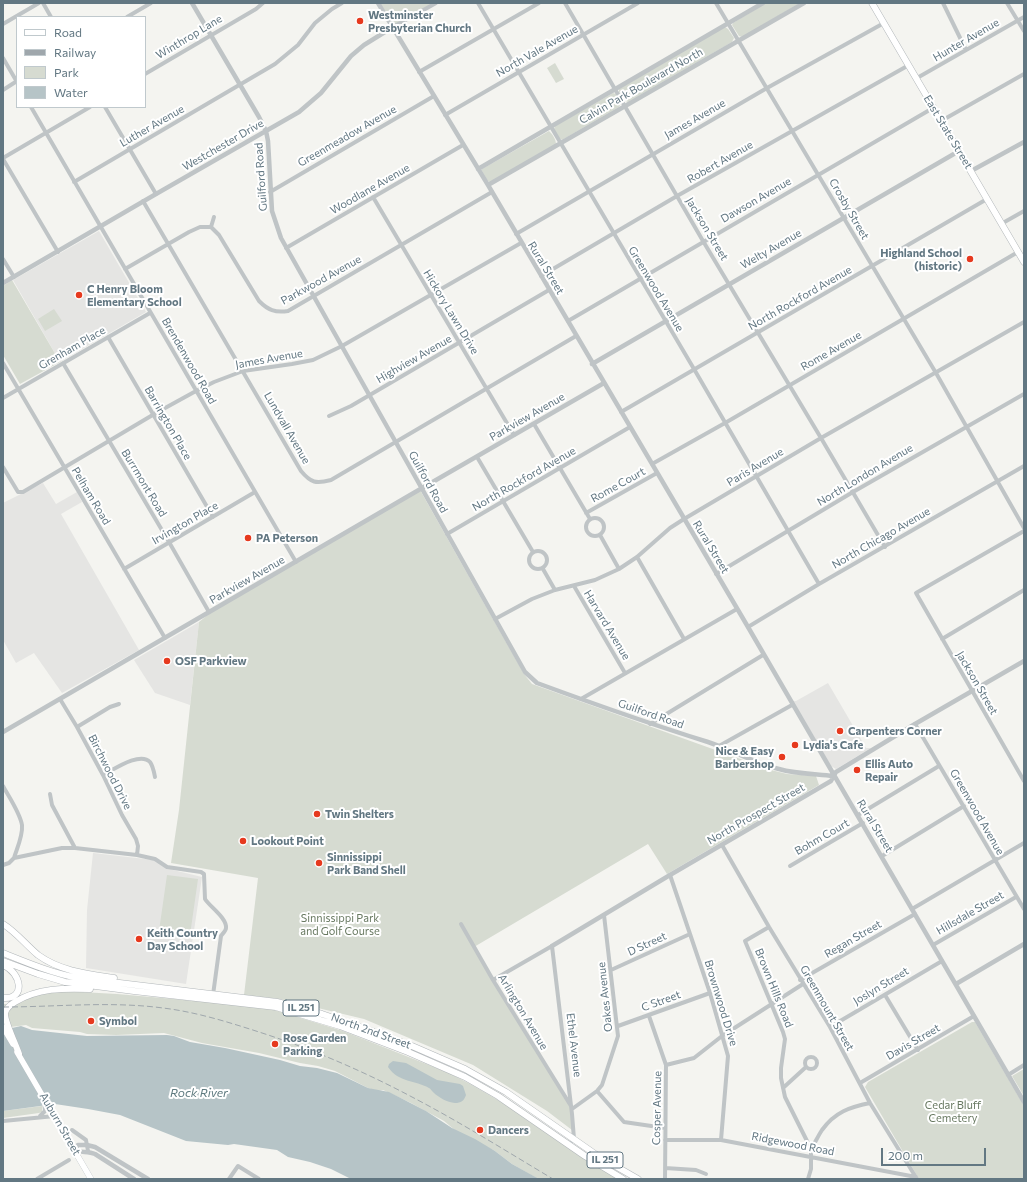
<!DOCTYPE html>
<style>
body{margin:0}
#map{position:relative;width:1027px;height:1182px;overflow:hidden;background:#f4f4f0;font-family:Commissioner,sans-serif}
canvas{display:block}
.frame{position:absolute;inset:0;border:4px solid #627782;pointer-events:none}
.legend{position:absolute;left:16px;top:16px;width:130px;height:92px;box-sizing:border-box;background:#fff;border:1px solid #c0c9cd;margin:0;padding:5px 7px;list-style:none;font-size:12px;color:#627782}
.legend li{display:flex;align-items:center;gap:8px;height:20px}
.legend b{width:20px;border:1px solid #c0c9cd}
.scale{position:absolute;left:881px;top:1148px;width:105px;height:18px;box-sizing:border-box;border:2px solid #627782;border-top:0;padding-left:5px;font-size:12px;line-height:14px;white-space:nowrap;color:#627782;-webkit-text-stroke:3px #fff;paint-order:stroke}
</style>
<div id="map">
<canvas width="1027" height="1182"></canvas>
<div class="frame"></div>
<ul class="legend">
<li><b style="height:5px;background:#fff"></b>Road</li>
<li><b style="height:5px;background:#9fa7ac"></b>Railway</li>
<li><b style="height:11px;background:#d6dbd1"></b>Park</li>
<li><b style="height:11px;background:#b6c4c7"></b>Water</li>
</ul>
<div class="scale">200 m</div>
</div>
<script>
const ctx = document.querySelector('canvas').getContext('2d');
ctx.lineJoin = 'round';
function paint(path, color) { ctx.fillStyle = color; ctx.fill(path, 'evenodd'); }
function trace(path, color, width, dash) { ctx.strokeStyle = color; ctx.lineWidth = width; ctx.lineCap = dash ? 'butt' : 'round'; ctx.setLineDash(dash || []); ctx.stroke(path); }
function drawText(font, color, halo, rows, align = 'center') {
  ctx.font = font + ' Commissioner,sans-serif'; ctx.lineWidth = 4; ctx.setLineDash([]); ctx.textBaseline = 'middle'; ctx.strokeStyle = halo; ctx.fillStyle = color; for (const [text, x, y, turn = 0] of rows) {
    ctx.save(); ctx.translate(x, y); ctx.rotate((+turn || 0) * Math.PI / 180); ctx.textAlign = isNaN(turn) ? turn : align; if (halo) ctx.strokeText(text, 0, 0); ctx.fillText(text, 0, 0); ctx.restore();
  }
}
paint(new Path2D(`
 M99,231l47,81 -86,50 -47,-82z
 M43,483l13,21 21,-12 5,10 -21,12 78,136 -77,43 -28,-40 -18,10 -13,-23v-137z
 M199,622l-9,83 -35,-12 -21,-33z
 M828,683l38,65h5l-35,21 -5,-3 -38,-65h3z
 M93,853l61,7 19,10 29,7 -16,107 -100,-16 1,-58z`), '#e5e5e3');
paint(new Path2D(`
 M380,3h53l-38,22 -3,-3z
 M766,3h34l-58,34 -3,-1 -7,-11 1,-2z
 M725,27l3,2 6,9 -2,4 -104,60 -4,-2 -5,-8v-3z
 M555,63l9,16 -8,4 -9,-15z
 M613,93l3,1 5,9 -2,4 -57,33 -3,-2 -5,-9 1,-3z
 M549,131c3,3 7,8 7,13l-66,38 -2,-1 -6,-10v-2z
 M12,280l48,82 -40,22 -17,-29v-69z
 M54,309l8,12 -17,10 -7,-12z
 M420,490l104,184 8,10 239,86 16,4 29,2 3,9 -152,89 -19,-30 -174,103 98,162v21l-25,-19 -74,-46 -109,-46 -84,-20 -36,-4 14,-117 -87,-15 8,-53 20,-188 11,-9z
 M167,875l31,4 -8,56 -31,-4z
 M52,992h29l36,2 148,13 78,24 106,42 23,12 31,18 114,76h-79l-26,-15 -17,-13 -39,-20 -12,-10 -33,-18 -28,-13 -5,1 -10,-3 -33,-17 -17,-5 -18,-3 -41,-10 -57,-10 -38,-10 -48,2 -29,-1 -7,-2 -48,-4 -6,-3 -23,3v-24h11l15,-7z
 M972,1022h3l49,84v73h-105l-54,-92 3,-5z
 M1024,1069v27l-12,-20z
 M42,1106v6l-3,1 -36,5v-7z`), '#d6dbd1');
paint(new Path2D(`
 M21,1026l11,4 55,6 80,-1 7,1 16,6 35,6 55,12 20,6 17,2 20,5 31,15 21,4 37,19 26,17 23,11 20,12 17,13 27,15h-188l-20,-10 -21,-7 -22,-5 -11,-7 -43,-6 -6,1 -42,-4 -66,-26 -32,-6 -33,-5 -52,7v-81z
 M393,1061l13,2 31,17 23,4 3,2 3,9c-2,6 -5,8 -11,8 -8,-1 -16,-5 -22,-11 -2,-2 -2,-3 -4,-4 -14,-8 -30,-5 -41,-21l1,-3z`), '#b6c4c7');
const secondary = new Path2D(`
 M3,1027l10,17
 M17,1052l74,127`);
const primary = new Path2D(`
 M872,3l152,259
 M3,924c13,8 23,21 35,31 22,16 49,19 76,23
 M3,953c25,10 49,20 75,25l199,24 45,12 44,15 46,17 53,23 41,23 92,64 40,23
 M3,961l35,13 27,8 69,9 142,16 64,19 68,26 57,25 33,19 87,60 38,23
 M3,965c19,8 23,35 0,33
 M19,1054c-3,-9 -15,-34 -14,-41 1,-5 5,-8 10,-11 23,-14 48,-14 75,-13`);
trace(secondary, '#b1b8bb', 6);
trace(primary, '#b2b7ba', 7);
trace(new Path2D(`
 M43,3l8,14
 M478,3l216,366 125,215
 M565,3l138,238 118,197 64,109
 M716,3l220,370 88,155
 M943,3l23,47
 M1007,3l17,28
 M127,17l24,-14
 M3,24l36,-21
 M393,27l43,-24
 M3,58l14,24
 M419,72l120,-69
 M145,74l111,-65 7,-6
 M917,78l107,-61
 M3,90l14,-9
 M31,107l265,455
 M105,107l51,87
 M445,115l193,-112
 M941,121l83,-47
 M3,158l87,-51
 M3,159l55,93
 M74,182l201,-118 23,-19 17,-22 17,-14 10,-6
 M270,192l164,-96
 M373,197l141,238
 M143,201l158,270c10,12 15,13 30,9l245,-144
 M1001,224l23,-13
 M211,227l3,-10
 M516,234l251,-146 117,-65
 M286,248l177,-103
 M3,259l11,18
 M125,269l64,-37 11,-5h11l8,8 40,66c9,9 16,12 29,10l204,-119
 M541,276l136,-80 232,-131
 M568,321l365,-213
 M108,337l105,180
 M3,363l162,275
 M63,363l106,179 40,70
 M3,398l147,-85
 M621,412l366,-213
 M329,416l22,-10 198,-116
 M534,424l56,95
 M477,457l56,95
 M652,464l73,-41 293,-171
 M3,467l15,25h5l133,-79 40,-22 18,-9 29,-11 49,-7 21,-4 29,-14 179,-103
 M586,513l71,-40
 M586 527a9 9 0 1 1 18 0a9 9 0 1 1-18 0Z
 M1024,531l-108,62 108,188
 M447,534l183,-107
 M600,535l19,34
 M529 560a9 9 0 1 1 18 0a9 9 0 1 1-18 0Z
 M637,557l47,82
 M124,569l131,-77
 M543,569l12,21
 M716,574l137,-82 171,-98
 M574,586l51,87
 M495,619l37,-20 23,-9 40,-10 24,-11 18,-12 33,-29 14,-9 137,-81 203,-116
 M748,627l71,-43 205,-118
 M942,639l82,-49
 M60,699l17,28 26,48 19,40 14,24 2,7 -1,9
 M581,699l156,-90
 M650,724l113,-69
 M915,724l109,185
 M77,727l33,-20 9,-3
 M719,746l73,-41
 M103,775c10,-5 37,-24 47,-13 3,4 4,10 5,15
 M3,786c6,11 17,27 19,39 1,11 -5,23 -8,33
 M50,794l2,11 23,43
 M858,815l81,-49
 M722,845l47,82 61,100 40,76 47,76
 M882,856l82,-50
 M3,865l6,-2 5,-5 48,-10h13l62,7 18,4 12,8 34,5 3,2 1,25c5,8 22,19 21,29 0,3 -4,6 -5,8l-8,59
 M790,866l73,-43
 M670,875l40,118 18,63 -7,84
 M912,909l112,-66
 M461,924l32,56 78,126
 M769,927l-24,14 38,91 2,7 -4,29v10l4,19 26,52v20l-3,10
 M933,945l83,-48
 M611,970l79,-36
 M493,980l59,-34 20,168 2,25 -5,5
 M800,980l115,-66
 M885,995l33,55
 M649,1016l17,49 -1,114
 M618,1026l92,-33
 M830,1027l112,-66
 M805 1063a6 6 0 1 1 12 0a6 6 0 1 1-12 0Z
 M666,1065l28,-7 28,-22 81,-52
 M1008,1075l16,-10
 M860,1083l114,-67
 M783,1088l23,-21
 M597,1091l27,31 41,6
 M572,1109l25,-18 5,-6 16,-49 -14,-121
 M40,1116l5,-5 -1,-10
 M3,1121l52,-5
 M72,1130l14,10 2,11
 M665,1140h56l195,37 -1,1
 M811,1149c4,-6 7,-13 11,-19 13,-18 28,-23 48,-27
 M665,1168l31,2 10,4
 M37,1179l32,-19
 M229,1179l9,-13 21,13`), '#bfc4c6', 4);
trace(new Path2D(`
 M192,3l67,114 7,14 2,10 4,70 9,27 244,434 12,11c57,21 113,41 171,59 24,8 46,21 71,27 17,5 37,5 54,7
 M378,3l110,182 260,442 276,475
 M478,169l285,-166
 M971,171l53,-29
 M488,185l316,-182
 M3,283l153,-89 143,-82 22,-19 30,-37 13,-11 29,-18
 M592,364l367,-213
 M3,732l414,-241 187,-108
 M552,946l118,-71 161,-94 5,-9 79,-48 109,-63
 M956,984l68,-40
 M134,1179l-39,-25c-7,-3 -14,-1 -21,-4l4,-5h9l8,2 53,32`), '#bfc4c6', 4.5);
trace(secondary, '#fff', 5.5);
trace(primary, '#fff', 6);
trace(new Path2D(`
 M3,1007c53,0 107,-6 160,1 33,4 65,14 96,24 53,17 104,39 153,65 48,25 94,54 141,82`), '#9fa7ac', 1, [6, 3]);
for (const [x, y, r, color] of [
 [360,21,4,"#e6391e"],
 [970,259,4,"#e6391e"],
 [79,295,4,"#e6391e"],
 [248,538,4,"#e6391e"],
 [167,661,4,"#e6391e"],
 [840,731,4,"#e6391e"],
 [795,745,4,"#e6391e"],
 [782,757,4,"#e6391e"],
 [857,770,4,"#e6391e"],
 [317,814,4,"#e6391e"],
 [243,841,4,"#e6391e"],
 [319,863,4,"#e6391e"],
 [139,939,4,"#e6391e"],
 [91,1021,4,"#e6391e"],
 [275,1044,4,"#e6391e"],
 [480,1130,4,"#e6391e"]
]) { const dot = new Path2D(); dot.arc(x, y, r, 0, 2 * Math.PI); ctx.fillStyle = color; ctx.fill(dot); trace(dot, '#fff', 1.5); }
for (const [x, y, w] of [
 [301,1008,36],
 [605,1160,36]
]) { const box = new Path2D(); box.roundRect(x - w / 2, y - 8, w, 16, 3); ctx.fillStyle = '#fff'; ctx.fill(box); trace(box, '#627782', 1); }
drawText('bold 10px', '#627782', null, [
 ["IL 251",301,1008],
 ["IL 251",605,1160]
]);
drawText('bold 11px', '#627782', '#fff', [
 ["Westminster",368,15],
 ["Presbyterian Church",368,28],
 ["Highland School",962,253,"right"],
 ["(historic)",962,266,"right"],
 ["C Henry Bloom",87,289],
 ["Elementary School",87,302],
 ["PA Peterson",256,538],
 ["OSF Parkview",175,661],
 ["Carpenters Corner",848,731],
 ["Lydia's Cafe",803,745],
 ["Nice & Easy",774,751,"right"],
 ["Barbershop",774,764,"right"],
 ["Ellis Auto",865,764],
 ["Repair",865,777],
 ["Twin Shelters",325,814],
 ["Lookout Point",251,841],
 ["Sinnissippi",327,857],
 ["Park Band Shell",327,870],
 ["Keith Country",147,933],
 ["Day School",147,946],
 ["Symbol",99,1021],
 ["Rose Garden",283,1038],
 ["Parking",283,1051],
 ["Dancers",488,1130]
], 'left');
drawText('11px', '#627782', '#fff', [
 ["Winthrop Lane",189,37,-31],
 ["Hunter Avenue",966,40,-30],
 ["North Vale Avenue",537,51,-30],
 ["Calvin Park Boulevard North",641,86,-30],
 ["James Avenue",695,119,-30],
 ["Luther Avenue",152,126,-30],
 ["East State Street",948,132,59],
 ["Greenmeadow Avenue",347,136,-30],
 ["Westchester Drive",223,145,-30],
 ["Robert Avenue",720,162,-30],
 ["Guilford Road",261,177,-94],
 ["Woodlane Avenue",370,189,-30],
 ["Dawson Avenue",756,200,-30],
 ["Crosby Street",849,209,60],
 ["Jackson Street",707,229,59],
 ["Welty Avenue",771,249,-30],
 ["Rural Street",546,268,59],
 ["Parkwood Avenue",321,280,-29],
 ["Greenwood Avenue",656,289,59],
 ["North Rockford Avenue",800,298,-30],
 ["Hickory Lawn Drive",451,312,59],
 ["Grenham Place",72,348,-30],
 ["Rome Avenue",831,351,-30],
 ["James Avenue",269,359,-10],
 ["Highview Avenue",414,359,-30],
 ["Brendenwood Road",189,361,60],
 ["Parkview Avenue",527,417,-30],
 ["Barrington Place",168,423,60],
 ["Lundvall Avenue",287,428,60],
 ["Paris Avenue",755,467,-31],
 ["North London Avenue",865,475,-31],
 ["North Rockford Avenue",524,479,-30],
 ["Guilford Road",428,482,61],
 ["Burrmont Road",144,483,59],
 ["Rome Court",618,485,-29],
 ["Pelham Road",91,496,59],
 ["Irvington Place",185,523,-30],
 ["North Chicago Avenue",881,538,-30],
 ["Rural Street",711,547,59],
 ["Parkview Avenue",247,580,-30],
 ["Harvard Avenue",607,625,59],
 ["Jackson Street",977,683,60],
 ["Guilford Road",651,714,19],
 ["Birchwood Drive",110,772,63],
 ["Greenwood Avenue",977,812,60],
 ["North Prospect Street",756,814,-30],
 ["Rural Street",875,826,59],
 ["Bohm Court",822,837,-30],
 ["Hillsdale Street",970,913,-30],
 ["Regan Street",853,939,-30],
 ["D Street",647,944,-25],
 ["Joslyn Street",881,986,-31],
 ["Brown Hills Road",774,988,68],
 ["Oakes Avenue",605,997,-96],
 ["C Street",661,1001,-20],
 ["Brownwood Drive",721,1003,73],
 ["Greenmount Street",827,1008,60],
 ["Arlington Avenue",523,1012,59],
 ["North 2nd Street",371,1031,20],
 ["Davis Street",913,1042,-30],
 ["Ethel Avenue",574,1045,83],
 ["Cosper Avenue",657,1108,-89],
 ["Auburn Street",60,1124,60],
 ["Ridgewood Road",793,1144,11]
]);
drawText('11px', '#687961', '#fff', [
 ["Sinnissippi Park",340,918],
 ["and Golf Course",340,931],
 ["Cedar Bluff",953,1105],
 ["Cemetery",953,1118]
]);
drawText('italic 12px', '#5e7a7f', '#fff', [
 ["Rock River",199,1093]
]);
</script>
